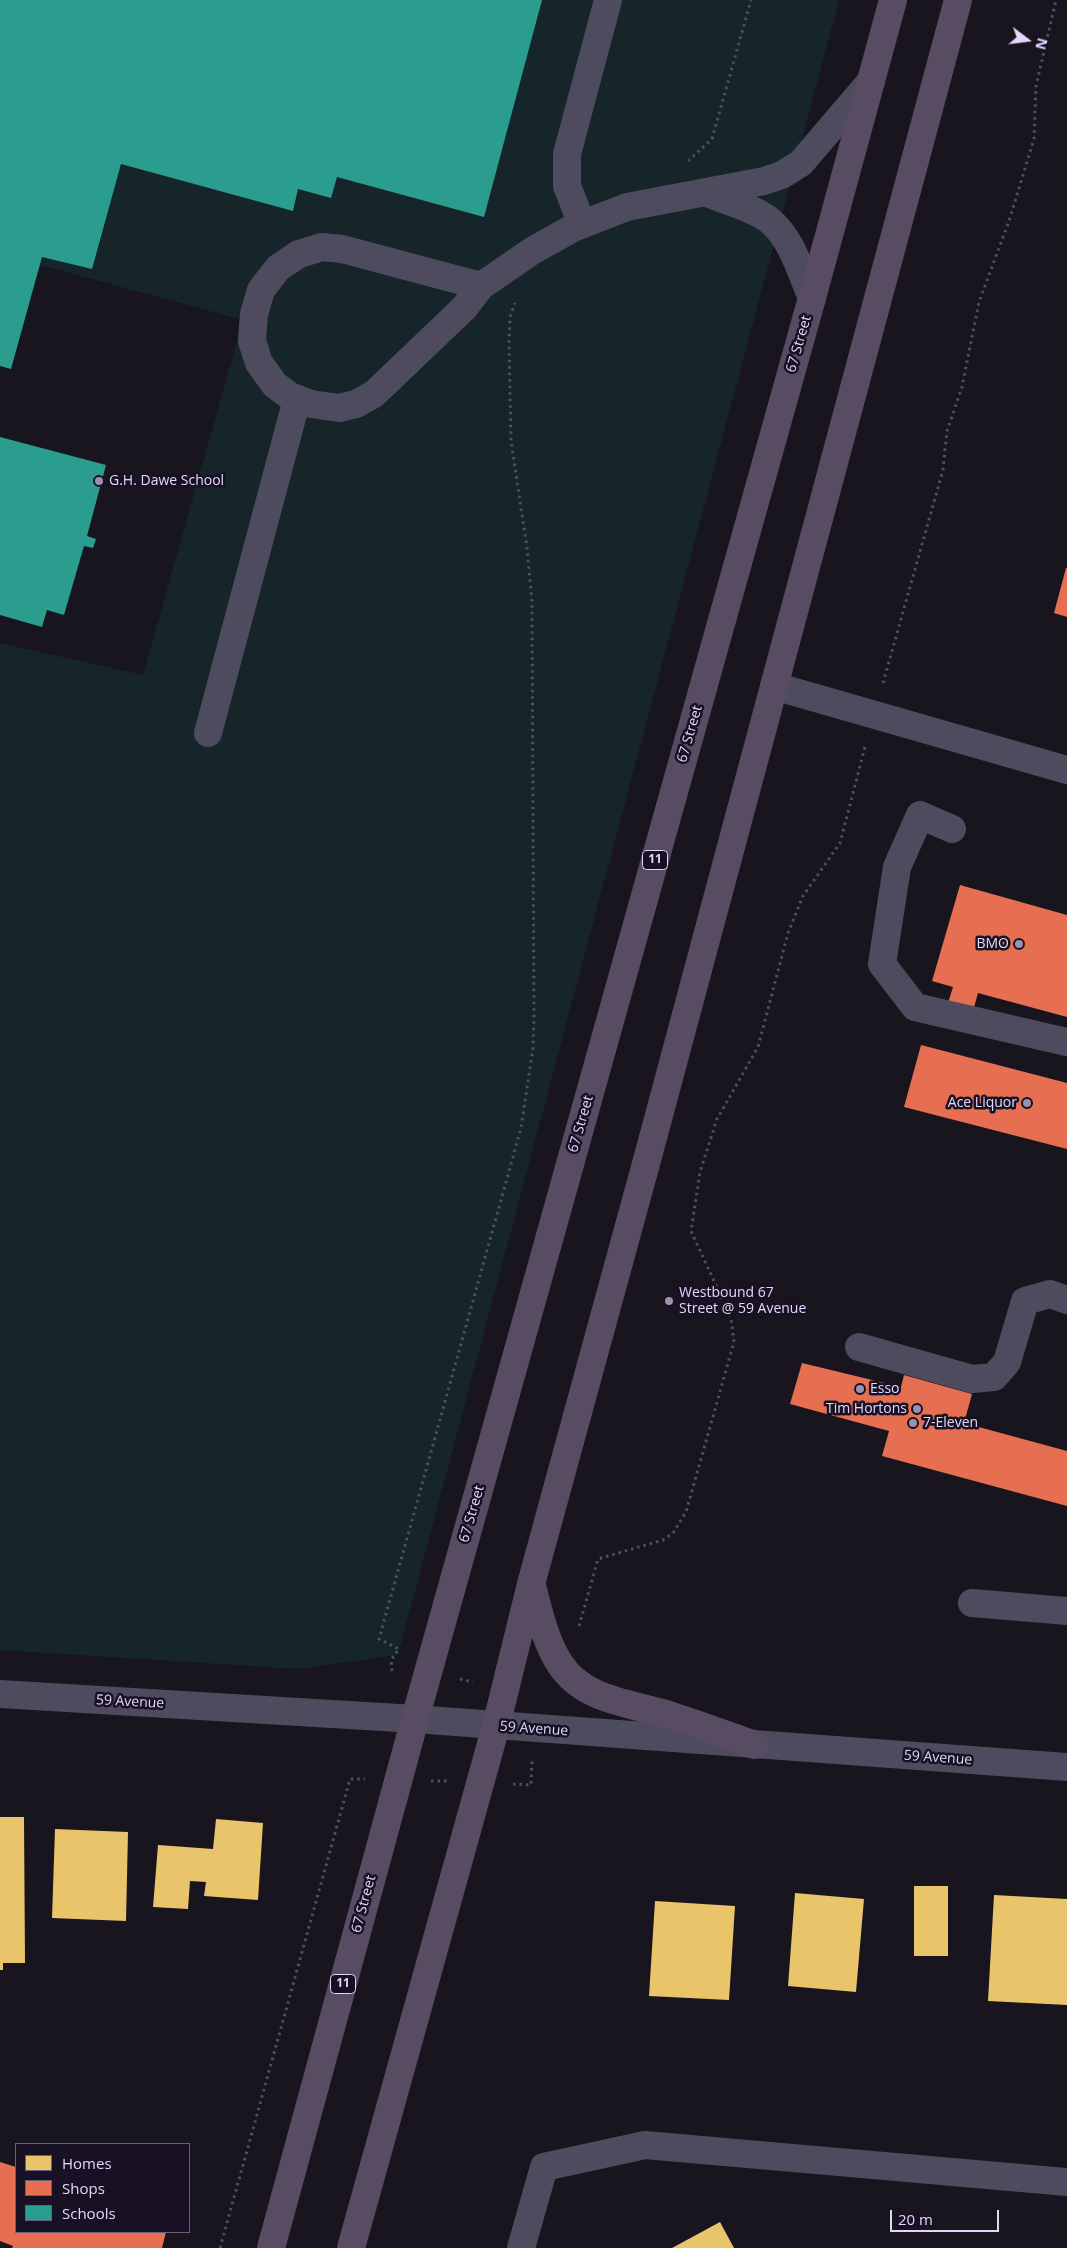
<!DOCTYPE html>
<style>
body{margin:0}
#map{position:relative;width:1067px;height:2248px;overflow:hidden;background:#18151f;font-family:"Open Sans",sans-serif}
canvas{display:block}
.legend{position:absolute;left:15px;top:2143px;width:175px;height:90px;box-sizing:border-box;background:#171123;border:1px solid #686079;margin:0;padding:6px 9px;list-style:none;font-size:15px;color:#e1d7fa}
.legend li{display:flex;align-items:center;gap:10px;height:25px}
.legend b{width:25px;border:1px solid #686079}
.north{position:absolute;left:1002px;top:15px;width:50px;height:50px;-webkit-text-stroke:4px #171123;paint-order:stroke;rotate:105deg;font-size:14px;font-weight:700;line-height:20px;text-align:center;color:#e1d7fa}
.north::after{content:'';display:block;margin:auto;width:18px;height:22px;background:#e1d7fa;clip-path:polygon(50% 0,100% 100%,50% 72%,0 100%)}
.scale{position:absolute;left:890px;top:2210px;width:109px;height:22px;box-sizing:border-box;border:2px solid #e1d7fa;border-top:0;padding-left:6px;font-size:15px;line-height:18px;white-space:nowrap;color:#e1d7fa;-webkit-text-stroke:4px #171123;paint-order:stroke}
</style>
<div id="map">
<canvas width="1067" height="2248"></canvas>
<ul class="legend">
<li><b style="height:14px;background:#e9c46a"></b>Homes</li>
<li><b style="height:14px;background:#e76f51"></b>Shops</li>
<li><b style="height:14px;background:#2a9d8f"></b>Schools</li>
</ul>
<div class="north">N</div>
<div class="scale">20 m</div>
</div>
<script>
const ctx = document.querySelector('canvas').getContext('2d');
ctx.lineJoin = 'round';
function paint(path, color) { ctx.fillStyle = color; ctx.fill(path, 'evenodd'); }
function trace(path, color, width, dash) { ctx.strokeStyle = color; ctx.lineWidth = width; ctx.lineCap = dash ? 'butt' : 'round'; ctx.setLineDash(dash || []); ctx.stroke(path); }
function drawText(font, color, halo, rows, align = 'center') {
  ctx.font = font + ' "Open Sans",sans-serif'; ctx.lineWidth = 5; ctx.setLineDash([]); ctx.textBaseline = 'middle'; ctx.strokeStyle = halo; ctx.fillStyle = color; for (const [text, x, y, turn = 0] of rows) {
    ctx.save(); ctx.translate(x, y); ctx.rotate((+turn || 0) * Math.PI / 180); ctx.textAlign = isNaN(turn) ? turn : align; if (halo) ctx.strokeText(text, 0, 0); ctx.fillText(text, 0, 0); ctx.restore();
  }
}
paint(new Path2D(`
 M0,0h839l-441,1655 -100,14 -298,-19v-1007l143,32 100,-355 -243,-66z`), '#15252a');
paint(new Path2D(`
 M0,1817h24l1,146h-22v7h-3z
 M216,1819l47,4 -5,77 -54,-4 2,-14 -16,-1 -2,28 -35,-2 5,-62 55,4z
 M55,1829l73,3 -2,89 -74,-3z
 M914,1886h34v70h-34z
 M795,1893l69,6 -8,93 -68,-6z
 M994,1895l73,4v106l-79,-4z
 M655,1901l80,5 -6,94 -80,-4z
 M720,2222l14,26h-62z`), '#e9c46a');
paint(new Path2D(`
 M1066,568h1v49l-13,-4z
 M960,885l107,30v102l-89,-24 -5,18 -25,-8 5,-16 -21,-6z
 M921,1045l146,38v66l-163,-42z
 M802,1363l99,24 3,-12 68,19 -8,29 103,28v55l-185,-50 7,-25 -99,-27z
 M0,2162l16,5v65h150l-4,16h-150l1,-2 -13,-5z`), '#e76f51');
paint(new Path2D(`
 M0,0h542l-58,217 -147,-40 -6,21 -33,-9 -5,22 -172,-47 -29,105 -50,-12 -31,112 -11,-3z
 M0,437l106,28 -19,71 9,3 -3,9 -9,-2 -20,69 -17,-5 -5,17 -42,-12z`), '#2a9d8f');
trace(new Path2D(`
 M688,161l24,-22 39,-139
 M883,683l60,-213 4,-39 15,-44 17,-85 30,-81 25,-82 2,-53 20,-86
 M579,1626l19,-67 65,-19 10,-7 13,-21 48,-170 -3,-24 -40,-87 9,-59 17,-53 41,-72 30,-114 15,-37 37,-53 25,-96
 M392,1671l-1,-11 8,-11 -20,-10 142,-511 12,-80 1,-30 -2,-416 -5,-54 -16,-107 -2,-100 1,-24 5,-14
 M460,1679l13,3
 M431,1781h16
 M513,1784l18,1 1,-26
 M220,2248l130,-469h15`), '#4b515f', 3, [2.5, 4]);
trace(new Path2D(`
 M705,192c20,9 47,15 64,28 23,18 32,53 43,78
 M582,224l-15,-38v-32l41,-154
 M481,286l-139,-37 -20,-2 -23,7 -21,14 -17,22 -7,24 -2,27 7,22 16,22 15,11 21,8 28,4 17,-4 18,-10 90,-86 17,-22 51,-35 41,-23 54,-21 137,-26 18,-6 19,-12 70,-82
 M774,686l293,84
 M208,733l89,-334
 M952,829l-32,-14 -23,52 -15,97 33,43 152,35
 M859,1347l113,32 22,-2 13,-15 18,-61 25,-7 17,6
 M972,1603l95,8
 M0,1694l415,25 652,48
 M521,2248l23,-81 101,-22 422,37`), '#4f4b5e', 28);
trace(new Path2D(`
 M532,1586c7,26 13,55 28,78 25,38 72,39 112,52 28,9 55,19 83,29
 M271,2248l144,-529 397,-1421 81,-298
 M351,2248l145,-522 35,-142 116,-424 311,-1160`), '#584c62', 28);
for (const [x, y, r, color] of [
 [99,481,5,"#9b93ad"],
 [1019,944,5,"#9b93ad"],
 [1027,1103,5,"#9b93ad"],
 [669,1301,5,"#9b93ad"],
 [860,1389,5,"#9b93ad"],
 [917,1409,5,"#9b93ad"],
 [913,1423,5,"#9b93ad"]
]) { const dot = new Path2D(); dot.arc(x, y, r, 0, 2 * Math.PI); ctx.fillStyle = color; ctx.fill(dot); trace(dot, '#171123', 2); }
for (const [x, y, w] of [
 [655,860,25],
 [343,1984,25]
]) { const box = new Path2D(); box.roundRect(x - w / 2, y - 9.5, w, 19, 4); ctx.fillStyle = '#171123'; ctx.fill(box); trace(box, '#e1d7fa', 1); }
drawText('bold 12px', '#e1d7fa', null, [
 ["11",655,860],
 ["11",343,1984]
]);
drawText('14px', '#e1d7fa', '#171123', [
 ["67 Street",799,344,-74],
 ["67 Street",690,734,-74],
 ["67 Street",581,1124,-74],
 ["67 Street",472,1514,-74],
 ["59 Avenue",130,1702,3],
 ["59 Avenue",534,1729,4],
 ["59 Avenue",938,1758,4],
 ["67 Street",364,1904,-75]
]);
drawText('14px', '#e1d7fa', '#171123', [
 ["G.H. Dawe School",109,481],
 ["BMO",1009,944,"right"],
 ["Ace Liquor",1017,1103,"right"],
 ["Westbound 67",679,1293],
 ["Street @ 59 Avenue",679,1309],
 ["Esso",870,1389],
 ["Tim Hortons",907,1409,"right"],
 ["7-Eleven",923,1423]
], 'left');
</script>
